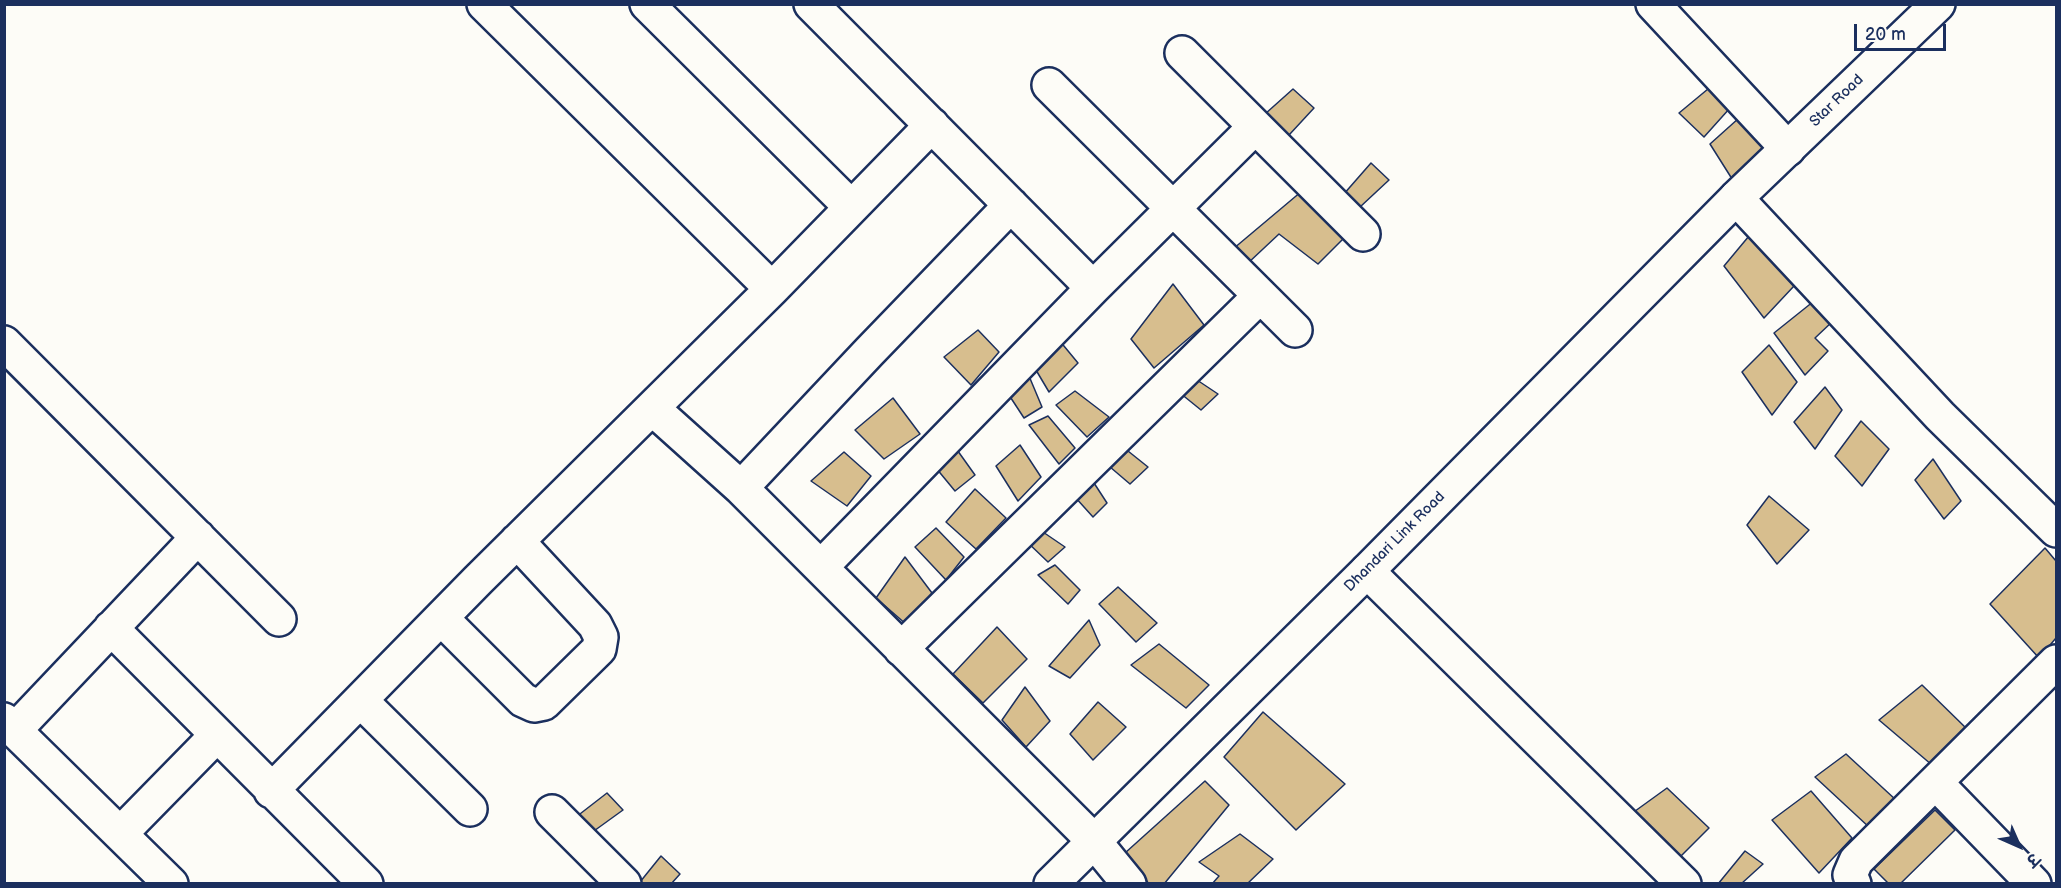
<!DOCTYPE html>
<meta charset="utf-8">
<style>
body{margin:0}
#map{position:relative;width:2061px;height:888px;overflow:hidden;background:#fdfcf7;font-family:"Balsamiq Sans","Playpen Sans Deva",sans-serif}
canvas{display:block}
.frame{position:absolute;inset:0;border:6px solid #1b2f5e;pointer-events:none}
.north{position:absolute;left:1989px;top:816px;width:60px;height:60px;-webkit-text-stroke:4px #fdfcf7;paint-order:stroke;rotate:135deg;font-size:16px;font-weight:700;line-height:24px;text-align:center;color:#1b2f5e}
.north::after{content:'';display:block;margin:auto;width:21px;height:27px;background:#1b2f5e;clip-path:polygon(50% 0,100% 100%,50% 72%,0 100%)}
.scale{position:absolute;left:1854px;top:24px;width:92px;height:27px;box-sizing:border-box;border:3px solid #1b2f5e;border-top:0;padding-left:8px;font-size:18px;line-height:21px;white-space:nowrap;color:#1b2f5e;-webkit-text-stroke:4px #fdfcf7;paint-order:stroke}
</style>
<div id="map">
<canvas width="2061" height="888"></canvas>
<div class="frame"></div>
<div class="north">उ</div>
<div class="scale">20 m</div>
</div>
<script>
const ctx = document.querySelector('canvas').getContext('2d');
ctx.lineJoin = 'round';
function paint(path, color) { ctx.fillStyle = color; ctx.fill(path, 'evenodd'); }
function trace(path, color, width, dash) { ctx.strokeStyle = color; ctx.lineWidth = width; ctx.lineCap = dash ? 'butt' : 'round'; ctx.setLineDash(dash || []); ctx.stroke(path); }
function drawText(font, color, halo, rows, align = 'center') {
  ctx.font = font + ' "Balsamiq Sans",sans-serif'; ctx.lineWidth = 6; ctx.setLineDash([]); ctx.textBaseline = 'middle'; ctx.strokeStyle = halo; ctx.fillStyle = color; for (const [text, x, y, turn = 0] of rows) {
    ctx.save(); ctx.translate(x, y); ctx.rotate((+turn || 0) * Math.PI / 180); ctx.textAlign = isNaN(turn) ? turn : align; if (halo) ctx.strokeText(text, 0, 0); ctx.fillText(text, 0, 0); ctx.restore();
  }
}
const building = new Path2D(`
 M1714,84l16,24 -26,29 -25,-24z
 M1293,89l21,19 -37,40 -12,-34z
 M1739,118l31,30 -36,34 -24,-38z
 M1371,163l18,17 -29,27 -17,-12z
 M1302,191l46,43 -30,30 -39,-30 -32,30 -14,-15z
 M1749,236l45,50 -30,32 -40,-52z
 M1173,284l31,41 -50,43 -23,-29z
 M1814,301l19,20 -18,17 13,13 -23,24 -31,-42z
 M978,330l21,22 -28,33 -27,-28z
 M1059,340l19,23 -29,29 -16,-27z
 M1769,345l28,37 -25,33 -30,-43z
 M1029,376l13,31 -18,11 -17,-26z
 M1194,378l24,16 -17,16 -21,-17z
 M1825,387l17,23 -27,39 -21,-27z
 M1075,391l34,26 -22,20 -31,-32z
 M893,398l27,36 -36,25 -29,-29z
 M1048,416l27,32 -16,16 -30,-39z
 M1861,421l28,28 -27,37 -27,-30z
 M1020,445l21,32 -23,24 -22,-35z
 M955,447l20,28 -20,16 -19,-23z
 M1123,447l25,20 -18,17 -27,-23z
 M844,452l27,24 -24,30 -36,-25z
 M1933,459l28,42 -17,18 -29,-39z
 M1094,483l13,20 -14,14 -18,-20z
 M975,489l31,29 -30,31 -30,-27z
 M1769,496l40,34 -32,34 -30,-39z
 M936,528l28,29 -18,23 -31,-33z
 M1040,530l25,17 -17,15 -23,-22z
 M2045,548l11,13v77l-17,20 -49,-54z
 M905,557l27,36 -25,32 -31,-27z
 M1055,565l25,25 -12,14 -30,-29z
 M1118,587l39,36 -21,19 -37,-38z
 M1089,620l11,25 -30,33 -21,-12z
 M997,627l30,32 -44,44 -30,-29z
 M1159,644l50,41 -23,23 -55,-43z
 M1922,685l45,44 -35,36 -53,-45z
 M1025,687l25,34 -24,26 -24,-27z
 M1098,702l28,25 -33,33 -23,-26z
 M1263,712l82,72 -49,46 -72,-73z
 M1846,754l50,46 -26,28 -55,-51z
 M1205,781l24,24 -65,79h-15l-24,-31z
 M1667,788l42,40 -29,29 -49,-43z
 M1811,791l41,47 -33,35 -47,-53z
 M607,793l16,17 -36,26 -11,-19z
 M1935,810l20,20 -55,54h-11l-15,-15z
 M1240,834l33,25 -26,25h-35l7,-8 -20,-14z
 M1745,851l18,13 -22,20h-23z
 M661,856l19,18 -9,10h-30l-1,-2z`);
paint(building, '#d7be8e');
trace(building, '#1b2f5e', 1.5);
const minor = new Path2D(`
 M484,4l288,285
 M647,4l204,203
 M811,4l282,284
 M1653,4l135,145
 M1182,53l181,181
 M1049,85l246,245
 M1736,198l204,218 116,114
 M4,343l275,276
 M652,408l89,80 353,353 35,43
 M741,488l128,-136 142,-147
 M821,567l272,-279 162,-161
 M1367,571l317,313
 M441,618l82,82 11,5 10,-2 55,-54 2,-12 -6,-12 -78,-84
 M111,628l255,256
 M901,649l359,-353
 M361,701l109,108
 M4,720l167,164
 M15,730l183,-193
 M1936,783l98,101
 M271,791l207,-211 294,-291 160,-164
 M552,812l72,72
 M120,834l97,-99
 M1854,884l-4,-9 6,-14 200,-199`);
const tertiary = new Path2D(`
 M1051,884l316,-313 369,-373 202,-194`);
trace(minor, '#1b2f5e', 38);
trace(tertiary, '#1b2f5e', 38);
trace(minor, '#fdfcf7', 33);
trace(tertiary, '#fdfcf7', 33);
drawText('15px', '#1b2f5e', '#fdfcf7', [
 ["Star Road",1837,101,-44],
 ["Dhandari Link Road",1395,542,-45]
]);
</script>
